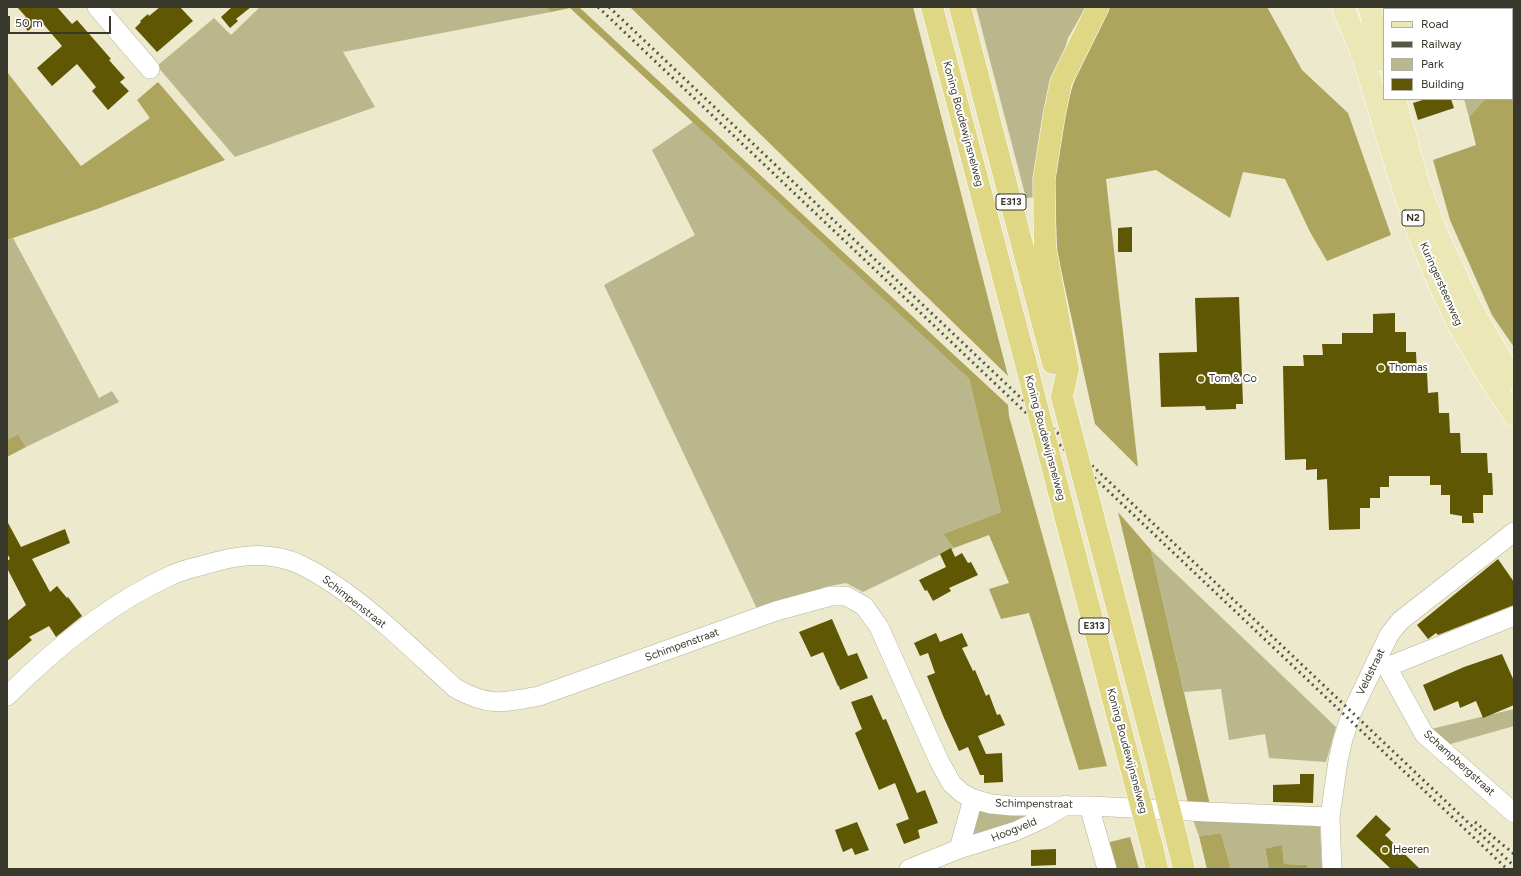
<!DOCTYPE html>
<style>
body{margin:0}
#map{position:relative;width:1521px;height:876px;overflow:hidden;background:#ece9cc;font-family:Figtree,sans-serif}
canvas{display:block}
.frame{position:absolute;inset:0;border:8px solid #39382c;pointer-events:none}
.legend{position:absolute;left:1383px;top:8px;width:130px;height:92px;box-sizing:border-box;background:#fff;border:1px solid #b0afab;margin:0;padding:5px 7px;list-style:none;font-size:12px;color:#39382c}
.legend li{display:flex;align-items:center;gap:8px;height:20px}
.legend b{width:20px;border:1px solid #b0afab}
.scale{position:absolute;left:8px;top:16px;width:103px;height:18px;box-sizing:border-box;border:2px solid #39382c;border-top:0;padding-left:5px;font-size:12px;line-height:14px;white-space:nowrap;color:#39382c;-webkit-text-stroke:3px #fff;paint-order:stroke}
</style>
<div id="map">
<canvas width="1521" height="876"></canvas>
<div class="frame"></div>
<ul class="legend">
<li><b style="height:5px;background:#ece7b6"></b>Road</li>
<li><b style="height:5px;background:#575647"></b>Railway</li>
<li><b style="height:11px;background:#bab78d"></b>Park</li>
<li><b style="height:11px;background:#5f5704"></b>Building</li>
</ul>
<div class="scale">50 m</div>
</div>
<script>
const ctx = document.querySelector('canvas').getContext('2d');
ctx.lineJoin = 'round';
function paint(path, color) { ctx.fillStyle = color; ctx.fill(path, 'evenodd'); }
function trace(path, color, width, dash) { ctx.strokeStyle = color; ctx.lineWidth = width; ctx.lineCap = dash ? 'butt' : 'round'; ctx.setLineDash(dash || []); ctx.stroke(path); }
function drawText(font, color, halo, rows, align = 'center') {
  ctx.font = font + ' Figtree,sans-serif'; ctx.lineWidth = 4; ctx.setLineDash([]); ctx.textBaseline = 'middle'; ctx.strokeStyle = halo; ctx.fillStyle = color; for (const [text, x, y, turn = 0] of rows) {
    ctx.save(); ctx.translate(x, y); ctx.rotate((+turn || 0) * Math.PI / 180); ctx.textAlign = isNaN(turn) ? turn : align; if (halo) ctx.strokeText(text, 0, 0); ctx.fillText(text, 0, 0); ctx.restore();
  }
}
paint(new Path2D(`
 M260,7h285l6,5 -208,40 32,55 -140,50 -78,-91 57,-48 17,17z
 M976,7h110l-18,31 -22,77 -9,82 -11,1z
 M1387,7h127v7l-2,3v-8h-124z
 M1464,99h21l-16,18z
 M693,122l276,257 32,133 -58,22 11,14 -91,44 -17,-9 -21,4 -66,26 -155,-328 91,-50 -43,-85z
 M13,238l86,160 13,-7 7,11 -93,45 -8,-13 -11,6v-200z
 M1151,550l185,177 -10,35 -57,-4 -4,-24 -36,6 -8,-51 -37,3z
 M1514,709v17l-67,19 -16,-16z
 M978,809l68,2 -77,30z
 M1192,817l100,5 28,5 2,42h-15v-4l-23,-1 -2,-18 -17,4 4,19h-38l-10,-36 -22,3z`), '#bab78d');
paint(new Path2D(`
 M545,7h34l429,398 1,11 98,350 -28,4 -50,-157 -28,6 -12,-30 20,-6 -20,-48 -35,13 -11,-14 58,-22 -32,-133 -399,-371 -19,4z
 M630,7h283l95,369z
 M1109,7h158l35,63 46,43 43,122 -64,26 -17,-29 -25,-53 -42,-7 -13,46 -74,-48 -50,9 32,288 -43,-43 -38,-172 -3,-80 10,-61 19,-55z
 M1514,14v333l-22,-32 -42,-95 -17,-60 43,-15 -7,-28 16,-18h27v-82z
 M7,72l74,94 69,-48 -13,-18 21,-18 67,78 -128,49 -90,31z
 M18,434l8,13 -19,10v-17z
 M1118,512l33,38 59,255 -22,-2z
 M1221,833l10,36h-24l-8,-33z
 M1130,837l9,32h-25l-6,-21 2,-6z`), '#ada55e');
paint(new Path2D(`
 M1282,845l2,19 23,1v4h-38l-4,-20z`), '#a7a059');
paint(new Path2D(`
 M17,7h40l15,17 5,-4 34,39 -2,1 16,18 -5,4 9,9 -21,19 -16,-19 4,-4 -19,-23 -25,22 -15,-18 25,-22 -22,-26 -12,11 -8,-9 6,-5z
 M160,7h20l13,14 -36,31 -22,-24 6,-6 -1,-1 8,-7 1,2z
 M232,7h19l-15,12 2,2 -8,7 -9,-11z
 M1426,99h25l3,9 -36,12 -5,-17z
 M1132,227v25h-14v-24z
 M1239,297l4,107h-7v5l-30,1 -1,-4 -44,1 -2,-54 38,-1 -2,-54z
 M1395,313v19h11v20h10l1,21 10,-1 1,21 10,-1 1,21h10l1,20h10l1,20h26l1,20h4l1,22h-10v18h-10l1,10h-12v-7l-12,-2v-19h-9v-10h-11v-9h-41v11h-9v11h-10v10h-10v21l-31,1 -2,-51 -10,1v-11l-11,1v-11l-21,1 -2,-94h21l-1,-11h20l-1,-11h20v-11h31v-19z
 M7,521l14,26 44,-18 5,14 -38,16 18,33 7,-6 10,12 1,-1 14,19 -26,21 -7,-11 -20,11 3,3 -25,21v-40l19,-16 -19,-37v-7l3,-2 -3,-6z
 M951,548l4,9 7,-4 6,10 3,-1 7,13 -29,13 2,3 -18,10 -6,-11 -2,1 -6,-11 27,-13 -6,-13z
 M1498,559l16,23v23l-76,30 -2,-2 -8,6 -11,-14z
 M832,619l16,37 9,-3 11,25 -28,12 -1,-4h-1l-15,-34 -12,5 -12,-25z
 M936,633l4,9 22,-9 6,13 -6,2 11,23 2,-1 11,26 3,-2 8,21 3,-1 5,11 -27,11 8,18 16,-1 1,29 -19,1v-8h-4l-12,-28 -9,4 -15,-33 -17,-42 8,-3 -7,-20 -8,3 -6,-13z
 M1502,654l12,27v24l-31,13 -7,-17 -16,7 -2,-7 -24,10 -11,-26 41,-18z
 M872,695l11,25 3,-1 31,74 8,-3 13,33 -20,7 2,8 -16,6 -8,-20 13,-5 -14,-36 -16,7 -24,-57 7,-4 -11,-27z
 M1300,774h14l-1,29 -40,-1v-17l27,-1z
 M1376,815l15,14 -6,6 35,34h-29l-35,-33z
 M857,822l12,28 -14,5 -3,-7 -9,4 -8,-22z
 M1056,849v16l-25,1v-16z`), '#5f5704');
const minor = new Path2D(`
 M97,7l53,62
 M1376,661l11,6 37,67 90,79
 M1387,667l127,-51
 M7,696c48,-48 103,-93 165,-121 10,-5 22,-7 32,-10 33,-10 65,-15 97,0 55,27 109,82 154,123 34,19 47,15 84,8l237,-85 55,-15h15l18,10 15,21 60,134 13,23 10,9 11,6 18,5 21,2h79l117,6 122,5
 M1089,806l18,63
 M959,849l14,-50
 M909,869l50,-20 57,-18 28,-13 22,-13
 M1332,869l-2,-52 8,-56 5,-22 9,-27 37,-77 11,-14 114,-89`);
const major = new Path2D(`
 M1343,7l20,49 36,120 19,57 18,44 22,47 27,47 29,44
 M1369,7l15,54
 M1395,99l24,87 21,55 31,66 29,51 14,21`);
const highway = new Path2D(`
 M932,7l93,353
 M960,7l93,356
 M1062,397l6,-28 -23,-122 -1,-68 10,-63 7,-34 37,-75
 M1057,485l74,283
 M1094,519l65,249
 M1152,847l5,22
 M1179,848l5,21`);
trace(minor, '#b5b396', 20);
trace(major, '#fff', 23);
trace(highway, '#fff', 23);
trace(minor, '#fff', 19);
trace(major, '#ece7b6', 22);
trace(highway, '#e0d785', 22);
trace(new Path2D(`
 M598,7l909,862
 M609,7l905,859
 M1475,822l39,32`), '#575647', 3, [2, 4]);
const highwayBridge = new Path2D(`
 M1025,360l32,125
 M1062,397l32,122
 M1131,768l21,79
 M1159,768l20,80`);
trace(highwayBridge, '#fff', 23, []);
trace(highwayBridge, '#e0d785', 22);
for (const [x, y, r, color] of [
 [1381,368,4,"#766d08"],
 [1201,379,4,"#766d08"],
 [1385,850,4,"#766d08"]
]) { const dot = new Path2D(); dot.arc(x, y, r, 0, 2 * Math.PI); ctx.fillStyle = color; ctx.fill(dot); trace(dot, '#fff', 1.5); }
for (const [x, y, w] of [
 [1011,202,30],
 [1413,218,22],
 [1094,626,30]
]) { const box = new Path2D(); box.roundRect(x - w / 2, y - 8, w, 16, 3); ctx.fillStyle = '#fff'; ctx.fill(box); trace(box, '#39382c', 1); }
drawText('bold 10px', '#39382c', null, [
 ["E313",1011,202],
 ["N2",1413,218],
 ["E313",1094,626]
]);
drawText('11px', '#39382c', '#fff', [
 ["Koning Boudewijnsnelweg",963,124,75],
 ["Kuringersteenweg",1441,284,66],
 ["Koning Boudewijnsnelweg",1045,438,75],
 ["Schimpenstraat",354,602,38],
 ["Schimpenstraat",682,645,-20],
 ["Veldstraat",1371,672,-64],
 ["Koning Boudewijnsnelweg",1127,751,75],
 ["Schampbergstraat",1459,763,42],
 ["Schimpenstraat",1034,804,1],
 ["Hoogveld",1014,830,-22]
]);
drawText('11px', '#39382c', '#fff', [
 ["Thomas",1389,368],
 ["Tom & Co",1209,379],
 ["Heeren",1393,850]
], 'left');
</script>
